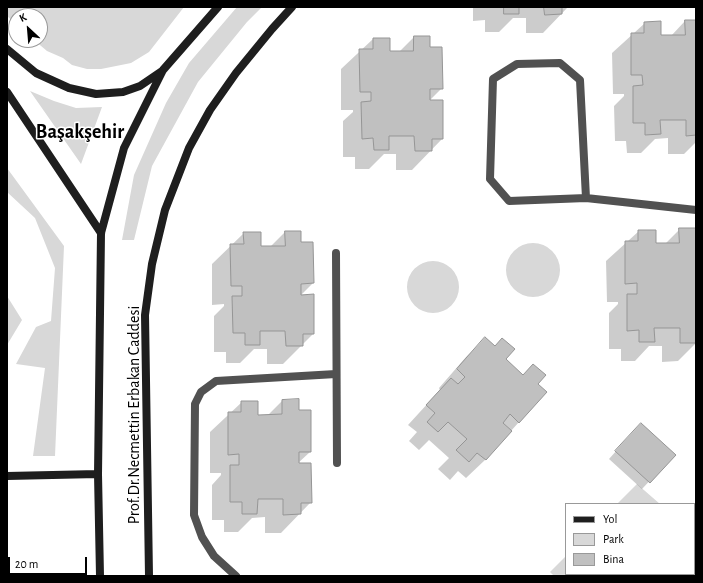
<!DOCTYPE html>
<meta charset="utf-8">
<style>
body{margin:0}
#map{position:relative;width:703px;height:583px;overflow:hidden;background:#fff;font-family:"Alegreya Sans",sans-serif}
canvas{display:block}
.frame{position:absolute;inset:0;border:8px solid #000;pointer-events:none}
.legend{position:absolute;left:565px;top:503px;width:130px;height:72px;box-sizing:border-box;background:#fff;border:1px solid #999;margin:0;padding:5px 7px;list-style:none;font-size:12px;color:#000}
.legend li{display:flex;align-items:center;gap:8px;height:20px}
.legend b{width:20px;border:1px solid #999}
.north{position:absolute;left:8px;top:8px;width:40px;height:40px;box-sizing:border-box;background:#fff;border:1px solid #999;border-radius:50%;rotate:334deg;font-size:11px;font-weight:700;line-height:16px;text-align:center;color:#000}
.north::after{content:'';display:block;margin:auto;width:14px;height:18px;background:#000;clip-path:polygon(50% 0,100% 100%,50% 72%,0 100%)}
.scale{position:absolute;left:8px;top:557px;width:79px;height:18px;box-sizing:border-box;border:2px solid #000;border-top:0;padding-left:5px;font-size:12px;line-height:14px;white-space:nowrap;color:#000;-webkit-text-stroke:3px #fff;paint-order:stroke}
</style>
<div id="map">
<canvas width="703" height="583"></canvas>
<div class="frame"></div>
<ul class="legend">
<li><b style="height:5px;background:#1e1e1e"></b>Yol</li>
<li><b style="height:11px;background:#d8d8d8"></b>Park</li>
<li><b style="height:11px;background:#c0c0c0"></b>Bina</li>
</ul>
<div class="north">K</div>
<div class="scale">20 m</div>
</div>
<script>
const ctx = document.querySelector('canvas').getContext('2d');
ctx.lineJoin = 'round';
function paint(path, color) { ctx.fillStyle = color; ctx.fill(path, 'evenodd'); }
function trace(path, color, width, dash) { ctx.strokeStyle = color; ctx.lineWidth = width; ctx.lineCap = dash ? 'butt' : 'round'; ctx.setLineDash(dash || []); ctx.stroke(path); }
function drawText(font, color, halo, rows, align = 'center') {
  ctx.font = font + ' "Alegreya Sans",sans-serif'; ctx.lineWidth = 3; ctx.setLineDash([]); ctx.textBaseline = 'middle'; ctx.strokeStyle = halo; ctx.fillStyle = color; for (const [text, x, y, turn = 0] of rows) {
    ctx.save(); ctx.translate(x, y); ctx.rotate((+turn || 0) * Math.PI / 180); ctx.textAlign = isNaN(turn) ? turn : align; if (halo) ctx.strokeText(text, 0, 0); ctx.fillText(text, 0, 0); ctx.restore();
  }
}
paint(new Path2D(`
 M7,7h177l-35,45 -18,11 -30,6h-14l-15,-4 -9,-7 -16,-7 -13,-11h6v-24h-24v8l-9,-8z
 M237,7h25l-15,15 -49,60 -46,84 -18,74h-12l12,-65 32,-72 23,-40z
 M30,91l24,10 22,7 26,-1 -21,57z
 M7,168l57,78 -9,210h-22l12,-88 -29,-4 20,-37 15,-6 4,-53 -20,-50 -28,-26z
 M506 270a27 27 0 1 1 54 0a27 27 0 1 1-54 0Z
 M407 287a26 26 0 1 1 52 0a26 26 0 1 1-52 0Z
 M7,296l15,24 -15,25z
 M637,484l23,20h-43z
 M566,556v18h90l-2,2h-100l-4,-4z`), '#d8d8d8');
paint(new Path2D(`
 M473,7h95l-25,26h-17v-15h-13l-14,14h-14v-12l-12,1z
 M685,21h11v121l-12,12h-16v-16l-13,1 -14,14h-14l-1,-12h-11l-1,-35 10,-10v-2h-11l-1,-41 33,-30 15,13h11z
 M414,37l15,11 13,40 -13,13 13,38 -30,31h-16v-16h-12l-15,15h-14v-12h-12v-36l10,-9v-2h-12v-41l32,-30 16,13h10z
 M680,229l16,11v103l-18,18 -16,1v-16h-13l-14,15h-14v-12h-12v-36l9,-9v-2h-11l-1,-41 33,-30 16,13h10z
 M285,232h15v11l13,40 -13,13 13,38 -30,30h-16v-15h-13l-14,14h-14v-11h-12v-36l10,-10v-2l-12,1v-41l32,-31 16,14h10z
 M485,339l19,20 19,17 14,8 -18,38 -34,38 -19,18 -8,-7 -8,9 -12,-11 11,-11 -20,-18 -10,10 -10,-9 8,-9 -9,-7 32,-35 -1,-2 27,-31z
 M282,401l16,10 12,41 -13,12 14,38 -30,31h-16v-16l-13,1 -14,14h-14v-12h-12v-35l9,-10v-2h-11v-41l32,-30 15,14 11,-1z
 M633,432l41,23 -32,34 -33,-30z`), '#0003');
const building = new Path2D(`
 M504,7h15v7h-15z
 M544,7h18v7l-17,1z
 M685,20h11v115l-10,1v-16h-26l1,14 -16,1v-12h-12v-37l10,-1 -1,-10h-11v-42h13v-11l17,-1v14h24z
 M414,36h16v11h12l1,42h-13v11h13v39h-11v12h-17l-1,-15h-25v14h-15l-1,-12 -11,1 -1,-37 10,-1v-9h-11l-1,-43h14v-11h17v13h23z
 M679,228h17v115h-16v-15h-26l1,14h-16v-12l-12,1v-37h10v-11l-12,1v-43h13v-11h18v13h23z
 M285,231h16v11h12l1,41 -13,1v11l13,-1v40h-11v12h-17l-1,-15h-25v14h-15v-12h-12l-1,-37h10v-10h-11l-1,-42h14l-1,-12h18v14h24z
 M485,337l10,9 7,-8 13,11 -9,10 17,16 10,-11 13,11 -8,9 9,8 -28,31 -9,-9 -7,9 9,8 -26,29 -9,-7 -8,9 -13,-12 11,-11 -19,-17 -10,10 -11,-10 8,-9 -9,-8 25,-27 7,6 7,-7 -8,-8z
 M299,399v11h12v42h-12v11h12l1,40h-11v11l-18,1v-16h-25l-1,15h-15v-12h-12v-37h9v-11l-11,1v-43h13v-11h17v14l24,-1v-14z
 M641,423l35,32 -26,28 -35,-32z`);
paint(building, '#c0c0c0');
trace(building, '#959595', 1);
trace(new Path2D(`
 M586,198l-6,-118 -20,-17 -43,1 -24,15 -3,100 19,22 77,-3 110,12
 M336,253l1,210
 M236,576l-22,-20 -12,-19 -8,-22 1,-111 6,-12 15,-11 120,-7`), '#515151', 8);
trace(new Path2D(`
 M7,49l29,24 33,15 27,6 27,-2 17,-6 22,-15
 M7,92l94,141
 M7,476l91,-2
 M100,576l-2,-102 3,-241 23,-85 39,-78 55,-63
 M149,576l-4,-261 7,-51 13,-54 24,-62 21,-38 26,-37 36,-44 20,-22`), '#1e1e1e', 8);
drawText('16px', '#000', '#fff', [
 ["Prof.Dr.Necmettin Erbakan Caddesi",134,415,-90]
]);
drawText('bold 20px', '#000', '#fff', [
 ["Başakşehir",80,132]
]);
</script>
